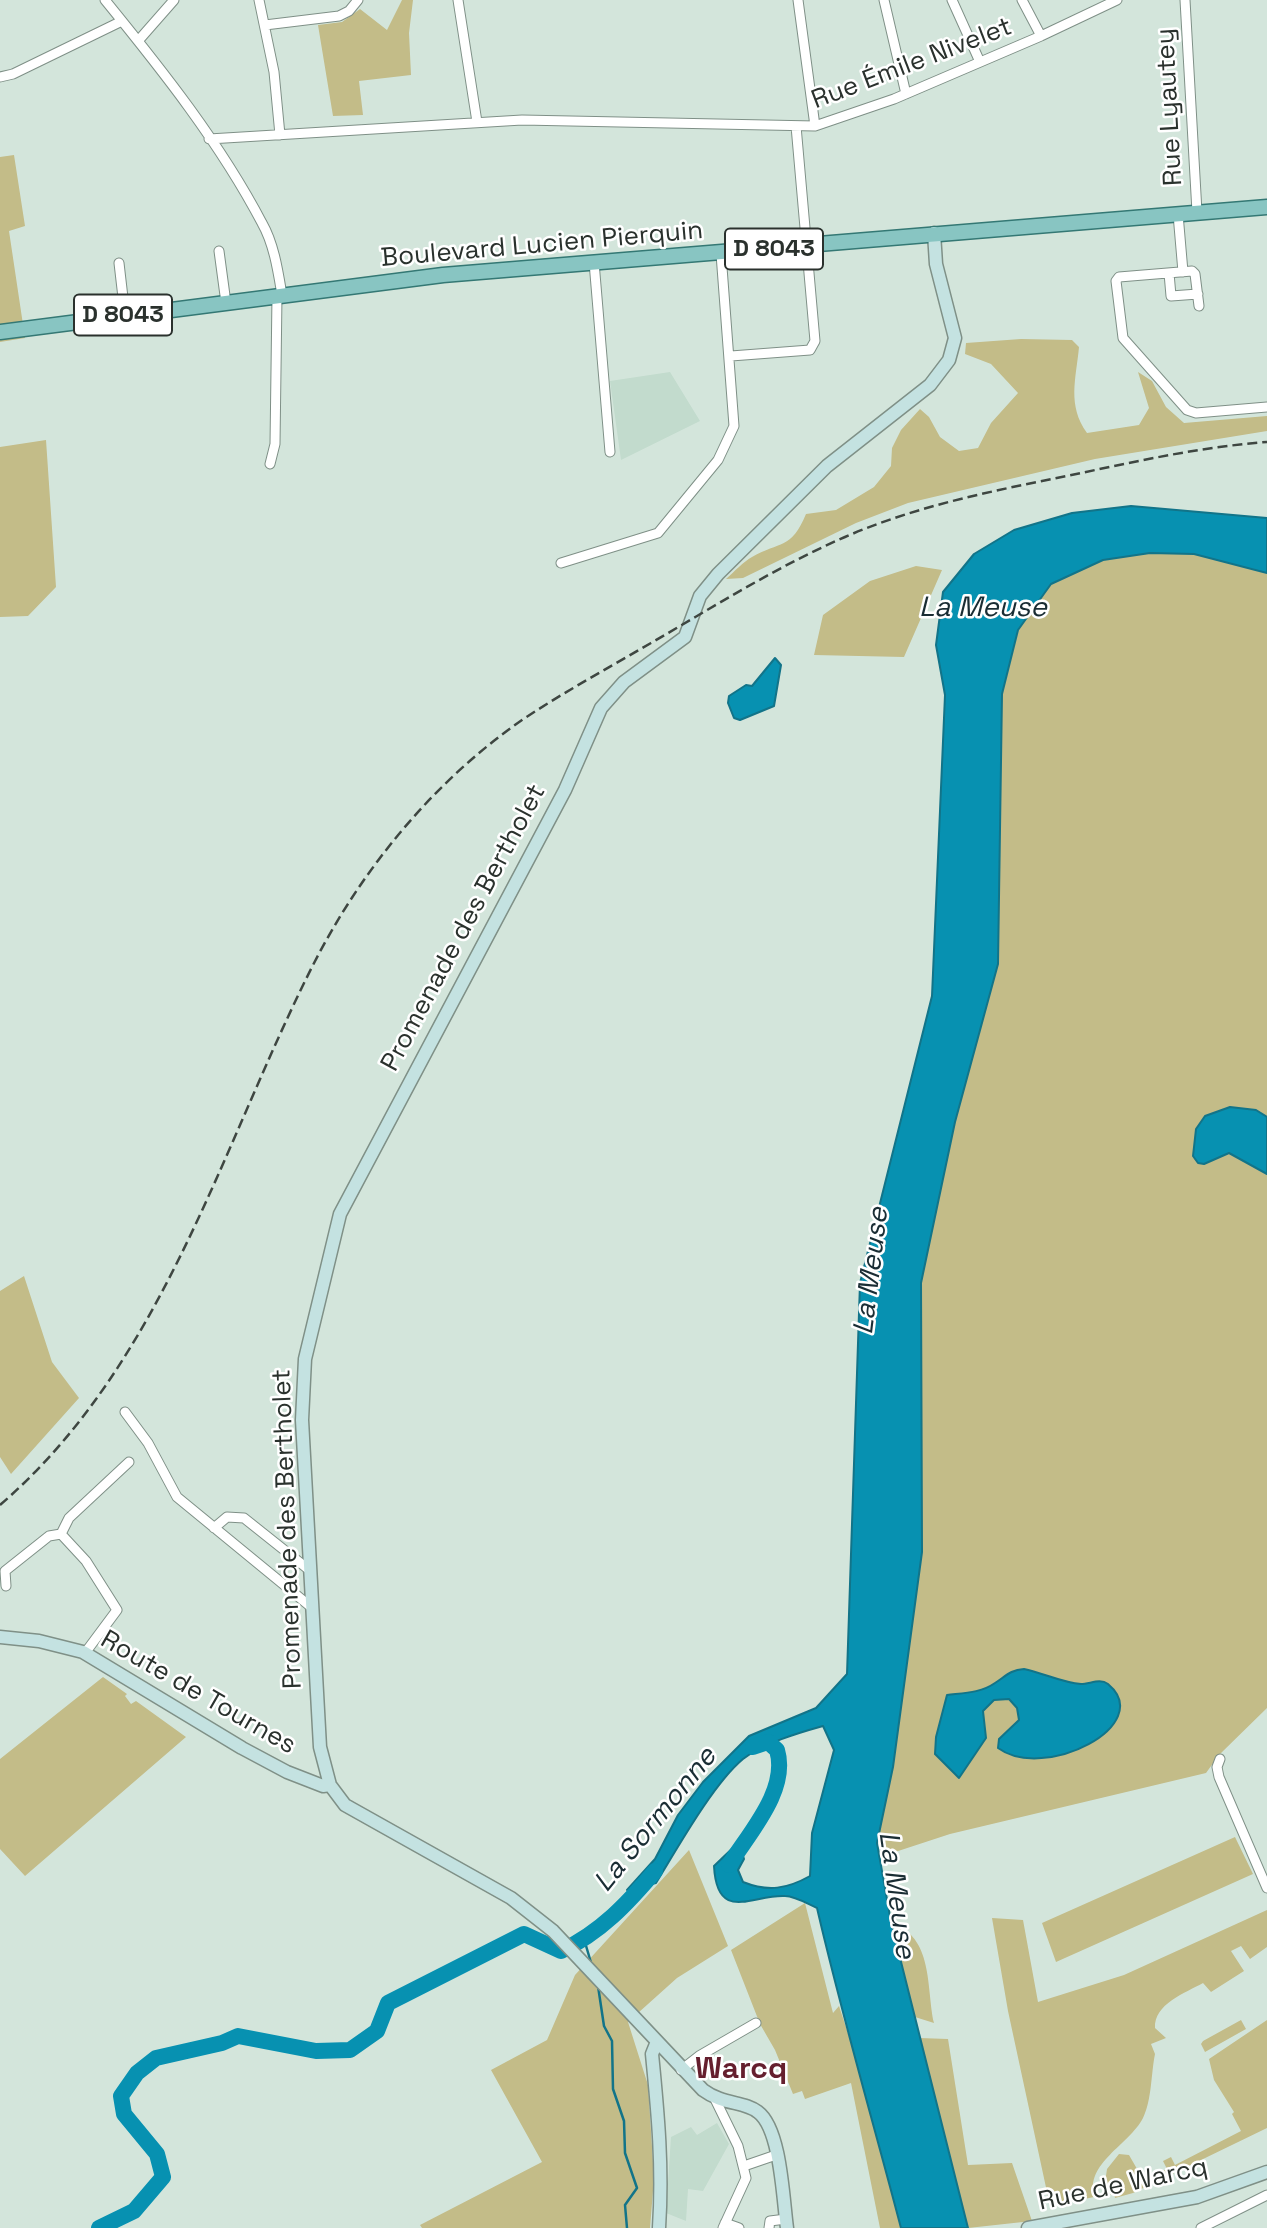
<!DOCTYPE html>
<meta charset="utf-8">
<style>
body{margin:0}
canvas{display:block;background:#d3e5db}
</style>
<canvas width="1267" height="2228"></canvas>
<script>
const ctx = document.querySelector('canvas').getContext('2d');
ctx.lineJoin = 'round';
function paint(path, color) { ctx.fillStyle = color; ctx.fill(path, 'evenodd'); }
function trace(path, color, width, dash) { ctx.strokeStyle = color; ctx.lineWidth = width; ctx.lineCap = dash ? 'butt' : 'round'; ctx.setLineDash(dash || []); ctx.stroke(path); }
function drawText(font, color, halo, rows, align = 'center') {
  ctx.font = font + ' "Space Grotesk",sans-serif'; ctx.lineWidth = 5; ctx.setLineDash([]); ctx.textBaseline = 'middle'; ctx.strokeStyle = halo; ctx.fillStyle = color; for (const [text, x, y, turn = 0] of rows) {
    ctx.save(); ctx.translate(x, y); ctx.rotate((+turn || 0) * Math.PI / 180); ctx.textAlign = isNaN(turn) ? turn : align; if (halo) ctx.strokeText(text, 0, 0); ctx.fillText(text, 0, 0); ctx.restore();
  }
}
paint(new Path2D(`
 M670,372l30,49 -79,39 -11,-79z
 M717,2123l12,21 -26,47 -15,-2 -2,32 -20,-8 5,-76 20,-10 6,8z`), '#c2dbcd');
paint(new Path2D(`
 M402,0h11l-4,33 2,42 -52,6 4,34 -30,1 -15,-91 24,-3 18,-13 27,21z
 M14,155l11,71 -16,5 16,107 -25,4v-185z
 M1021,339l51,1 7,7c-3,32 -12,58 8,86l52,-8 10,-17 -11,-36 14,9 14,26 18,16 83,-7v15l-172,28 -187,44 -52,20 -113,55 -17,1c9,-8 17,-17 26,-22 28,-16 39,-7 54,-43l30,-4 38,-23 17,-21 1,-18 9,-18 19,-21 9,8 11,20 19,14 19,-3 13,-25 27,-30 -27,-29 -26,-10 1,-11z
 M46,440l10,147 -28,29 -28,1v-170z
 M1150,553l44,1 73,19v1135l-48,47 -13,18 -256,61 -61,20 -11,-18 15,-69 15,-109 14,-146 -1,-229 34,-161 43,-158 4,-270 16,-64 33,-47 52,-24z
 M916,566l26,4 -38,87 -90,-2 9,-40 47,-34z
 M24,1276l28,86 27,36 -68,76 -11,-17v-166z
 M103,1677l24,17 -2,2 6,8 5,-3 50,36 -161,139 -25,-27v-90z
 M1235,1837l18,37 -197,88 -14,-39z
 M689,1850l39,96 -51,32 -49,44 20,63 6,93 -4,50h-228l-2,-3 122,-63 -51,-92 56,-30 28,-65z
 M805,1903l28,110 6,-7 19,57 43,165h-21l-29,-145 -46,16 -3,-8 -9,3 -18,-44 -15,-26 -29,-74z
 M1267,1910v37l-17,12 -9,-13 -10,5 13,20 -33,21 -8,-9c-18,10 -49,21 -48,45l11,10 -15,6 4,10c-4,19 -3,46 -12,64 -14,27 -58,45 -49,79l-44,9 -42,-195 -16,-93 31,2 15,82 86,-27z
 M891,1922c43,16 35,64 43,101l-19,-6z
 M1241,2020l5,9 -41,23 -4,-8 2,-3z
 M1267,2020v108l-134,65 -18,5 -1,-4 -11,2 4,-27 12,-15 10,1 15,26 23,-12 -4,-8 8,-4 4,8 66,-34 -9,-17 2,-2 -20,-32 -5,-21z
 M919,2038l29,1 20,126 44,-2 20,58 -64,7z`), '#c3bc88');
const water = new Path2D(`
 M1131,506l136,12v55l-73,-19 -44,-1 -47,7 -52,24 -33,46 -16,64 -4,270 -43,158 -34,161 1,269 -29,215 -16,76 14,79 77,306h-67c-28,-107 -59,-212 -84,-320 -9,-4 -22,-12 -32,-12 -32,-2 -68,28 -71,-30l25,-24 5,17 -6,11 5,12c25,10 44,7 67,-6l2,-43 22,-83 -11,-24c-25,7 -59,17 -80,33 -30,25 -66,90 -87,124l-29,7 28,-31 23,-44 25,-33 46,-46 67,-28 31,-34 13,-391 72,-287 13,-301 -9,-50 7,-53 31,-38 40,-24 58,-17z
 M775,658l6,7 -7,41 -34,14 -6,-2 -6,-15 1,-7 17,-11 6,1z
 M1230,1107l26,3 11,7v57l-38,-21 -25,11 -6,-1 -5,-7 3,-27 9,-13z
 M1024,1669c19,4 39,14 57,15 9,0 19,-6 27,0 49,41 -64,98 -110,64l1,-9 20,-19 -2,-12 -8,-9 -15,1 -11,11 3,27 -27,40 -24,-24 1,-17 11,-42c16,-2 34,-2 48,-12 11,-7 15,-13 29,-14z`);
paint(water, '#0791b1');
trace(water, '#127489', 2);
trace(new Path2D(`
 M584,1939l8,27
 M598,1986l6,40 8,15 1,48 11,32 1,32 12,35 -12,17 2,23`), '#127489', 2.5);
trace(new Path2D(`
 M729,1865c20,-32 60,-75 48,-115l-9,-8 -15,5
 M99,2228l35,-17 29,-34 -6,-23 -33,-40 -3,-18 16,-23 19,-15 66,-15 16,-7 78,15 34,-1 27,-19 11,-28 136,-69 37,17c39,-18 67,-48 94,-80`), '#0791b1', 16);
const street = new Path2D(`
 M105,0c57,70 115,143 157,223 12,21 16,48 20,72
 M259,0l15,72 6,63
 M458,0l19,122
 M798,0l17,126
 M884,0l22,94
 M952,0l28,62
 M1022,0l19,36
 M1185,0l12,212
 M265,25l74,-9 10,-5 9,-11
 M138,41l36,-41
 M0,77l13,-3 109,-53
 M209,139l313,-19 293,6 79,-27 147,-63 76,-36
 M1178,214l5,58
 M219,251l7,52
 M594,262l16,190
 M119,263l6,52
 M1169,273l2,23 27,-2
 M1199,306l-4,-32 -3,-3 -73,6 -3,4 7,57 64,72 9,3 71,-6
 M731,356l79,-6 5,-9 -19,-215
 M270,464l5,-20 2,-148
 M561,563l97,-30 60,-73 16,-34 -13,-172
 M125,1412l23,31 29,54 134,110
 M214,1528l13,-11 17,1 64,51
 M61,1534l8,-16 60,-56
 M6,1586l-1,-15 44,-35 12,-2 25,27 31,49 -32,43
 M1220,1759l-3,8 2,10 48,111
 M681,2070l18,-14 57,-33
 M715,2099l23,47 8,32 -23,50
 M744,2166l32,-11
 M725,2223l14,5
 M769,2228l1,-7 16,-2
 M1201,2228l66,-33`);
const secondary = new Path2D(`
 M0,1637l39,4 44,11 159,96 45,24 36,14 7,-1
 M656,2044l-4,10c6,60 11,114 7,174
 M787,2228c-4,-28 -6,-99 -29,-116 -14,-11 -35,-7 -55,-22l-150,-159 -42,-33 -166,-93 -15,-20 -10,-38 -18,-327 3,-61 35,-145 225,-424 36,-82 23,-26 61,-45 15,-41 18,-22 109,-108 103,-81 19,-25 6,-22 -19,-74 -2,-31
 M1028,2228l169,-31 70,-25`);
const primary = new Path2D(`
 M0,332l443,-57 824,-68`);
trace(street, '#7f9087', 11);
trace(secondary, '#7f9087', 15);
trace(primary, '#347874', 17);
trace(street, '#fff', 9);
trace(secondary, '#c4e2e1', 12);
trace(primary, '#88c5c2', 14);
trace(new Path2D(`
 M0,1505c162,-140 219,-353 312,-538 49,-97 121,-185 210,-247 42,-28 86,-52 129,-77 64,-37 127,-77 194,-106 71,-31 147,-46 222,-61 66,-14 132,-29 200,-34`), '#3e4641', 2.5, [10, 5]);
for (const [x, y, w] of [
 [774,249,98],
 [123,315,98]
]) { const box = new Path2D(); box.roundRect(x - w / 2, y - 20.5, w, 41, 5); ctx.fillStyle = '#fff'; ctx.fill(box); trace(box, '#2a312d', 2); }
drawText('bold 24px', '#2a312d', null, [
 ["D 8043",774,249],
 ["D 8043",123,315]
]);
drawText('26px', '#2a312d', '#fff', [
 ["Rue Émile Nivelet",912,64,-21],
 ["Rue Lyautey",1170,107,-93],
 ["Boulevard Lucien Pierquin",542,245,-5],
 ["Promenade des Bertholet",464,928,-62],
 ["Promenade des Bertholet",288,1529,-92],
 ["Route de Tournes",198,1693,30],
 ["Rue de Warcq",1123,2185,-12]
]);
drawText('italic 28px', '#1a2d34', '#fff', [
 ["La Meuse",983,608],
 ["La Meuse",872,1271,-83],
 ["La Sormonne",656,1820,-51],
 ["La Meuse",896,1895,82]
]);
drawText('bold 30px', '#651f2e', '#fff', [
 ["Warcq",741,2070]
]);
</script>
